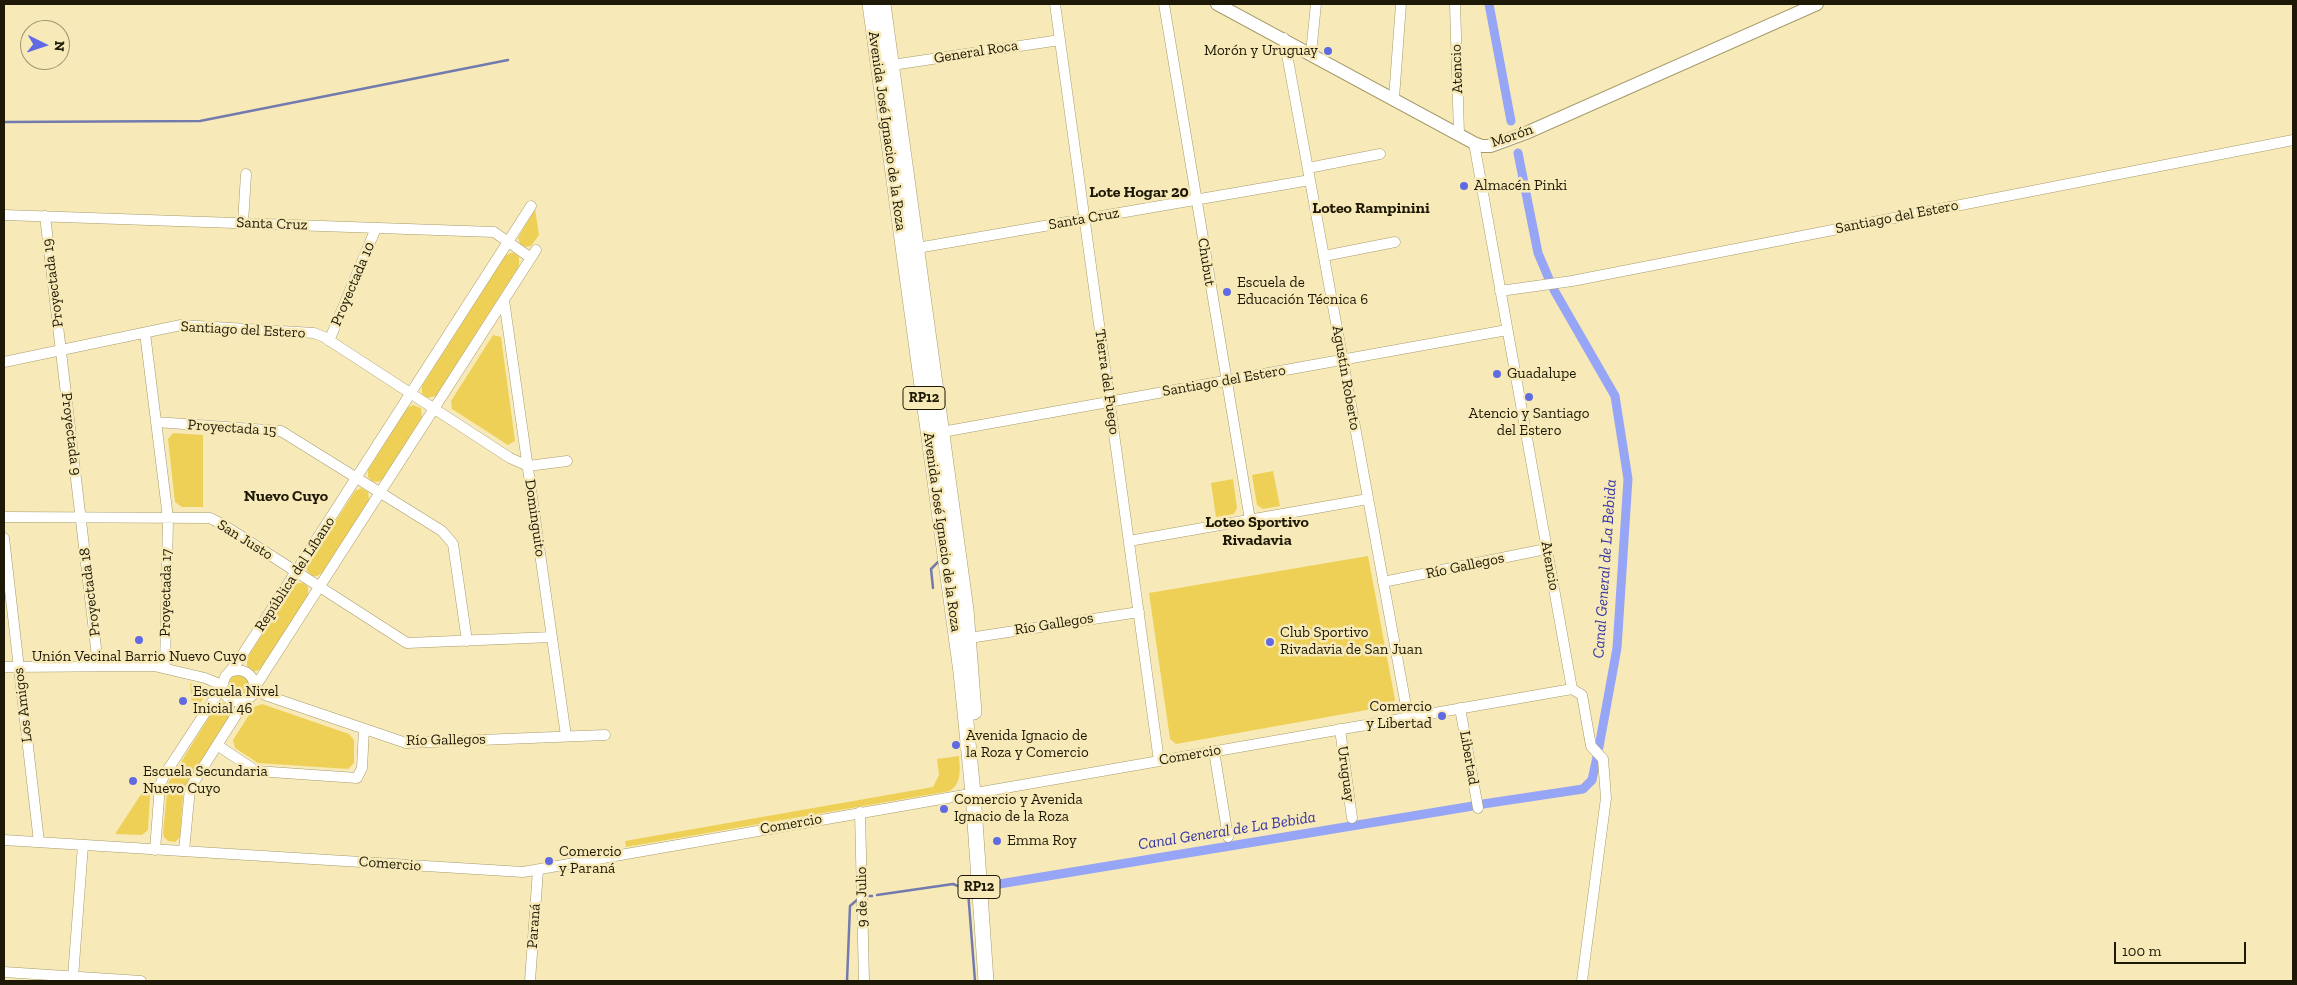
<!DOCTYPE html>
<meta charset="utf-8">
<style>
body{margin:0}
#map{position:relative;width:2297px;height:985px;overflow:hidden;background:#f7eab8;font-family:"Zilla Slab",serif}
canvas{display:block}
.frame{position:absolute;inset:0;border:5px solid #1e1906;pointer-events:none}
.north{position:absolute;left:20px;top:20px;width:50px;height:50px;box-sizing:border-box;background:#f7eab8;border:1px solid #a09671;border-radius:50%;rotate:94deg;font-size:14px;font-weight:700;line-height:20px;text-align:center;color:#1e1906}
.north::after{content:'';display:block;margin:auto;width:18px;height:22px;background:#606be3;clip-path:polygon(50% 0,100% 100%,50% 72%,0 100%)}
.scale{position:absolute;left:2114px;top:942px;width:132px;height:22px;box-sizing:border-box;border:2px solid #1e1906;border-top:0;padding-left:6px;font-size:15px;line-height:18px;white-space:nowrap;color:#1e1906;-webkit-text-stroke:4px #f7eab8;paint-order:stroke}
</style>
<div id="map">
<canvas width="2297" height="985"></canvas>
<div class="frame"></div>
<div class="north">N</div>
<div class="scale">100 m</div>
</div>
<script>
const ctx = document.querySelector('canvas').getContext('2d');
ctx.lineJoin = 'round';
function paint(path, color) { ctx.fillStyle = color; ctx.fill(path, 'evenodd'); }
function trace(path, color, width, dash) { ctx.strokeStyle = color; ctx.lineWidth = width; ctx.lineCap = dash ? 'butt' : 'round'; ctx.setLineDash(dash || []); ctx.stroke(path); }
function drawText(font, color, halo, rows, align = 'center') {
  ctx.font = font + ' "Zilla Slab",serif'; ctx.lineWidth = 5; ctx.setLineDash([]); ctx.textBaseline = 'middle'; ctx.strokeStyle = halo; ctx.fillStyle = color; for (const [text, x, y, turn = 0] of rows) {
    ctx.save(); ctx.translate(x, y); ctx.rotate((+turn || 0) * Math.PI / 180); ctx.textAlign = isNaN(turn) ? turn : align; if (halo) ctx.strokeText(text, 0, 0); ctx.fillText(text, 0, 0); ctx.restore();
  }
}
paint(new Path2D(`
 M535,209l4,26 -8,11 -6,1 -5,-3 -2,-6z
 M510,253h4l5,4v9l-83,130 -9,2 -5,-4v-8l83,-130z
 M493,335l8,2 14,104 -7,4 -56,-36 -1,-8z
 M413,405l8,3 1,9 -39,62 -5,3 -6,-1 -4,-4v-7l39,-62z
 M173,433l30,2v72h-21l-7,-5 -7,-63z
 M1273,471l7,35 -17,3 -6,-4 -5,-30z
 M1233,479l4,29 -3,6 -18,3 -5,-34z
 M361,488l7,4 1,8 -47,73 -5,3h-5l-5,-5v-5l48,-75z
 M1368,556l27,144 -6,6 -213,38 -6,-5 -21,-146z
 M298,583h5l5,4v9l-47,72c-5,5 -11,4 -14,-2v-8l47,-72z
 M228 686a11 11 0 1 1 22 0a11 11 0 1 1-22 0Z
 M190,683l13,4 3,7 -13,20z
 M221,702l9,2 2,10 -46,71 -3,9 -3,43 -5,5 -7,-1 -4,-4 -1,-4 5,-50 48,-77z
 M262,704l87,30 5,6v23l-6,6 -90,-6 -23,-15 -2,-8 21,-33z
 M959,756c1,14 3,26 -9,35l-324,56 -1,-6 308,-54 6,-12 -2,-16z
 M151,779l-3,51 -6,5 -27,-1z`), '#eed057');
trace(new Path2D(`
 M4,122l196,-1 308,-61
 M933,588l-2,-19 7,-7
 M971,888l-3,3 7,90
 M877,895l76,-11 10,4
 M869,896h3
 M847,981l3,-75 7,-6`), '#737bae', 2.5);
trace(new Path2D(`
 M1489,4l22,117
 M1518,153l20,100 11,26
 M1554,290l61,106 13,83 -11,169 -18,99
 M1483,804l100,-15 9,-9 5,-23
 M987,886l486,-80`), '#97a5f6', 9);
const minor = new Path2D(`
 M1055,4l104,757
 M1164,4l86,516
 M1455,4l4,130
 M1284,38l124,679
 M1311,53l5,-49
 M892,65l168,-25
 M1394,98l7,-94
 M1474,143l98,546
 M1308,168l72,-14
 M4,215l490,17 37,26
 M45,216l53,449
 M243,223l3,-49
 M917,248l393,-68
 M1324,256l71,-14
 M1500,291l72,-10 721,-141
 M504,300l62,436
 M145,333l23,185 -3,150
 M329,341l47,-113
 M4,362l177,-37 133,8 10,4 186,121 18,8 39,-5
 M156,422l125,9 161,100 11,13 14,97
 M942,432l565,-102
 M4,517l206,1 12,6 185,119 145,-6
 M4,538l35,304
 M1129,541l239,-42
 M1383,582l163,-33
 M969,638l170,-26
 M4,667l150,-1 51,12 17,7
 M230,672c12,-5 23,1 25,15
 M222,687c3,12 11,17 23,14
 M255,688l10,7 141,48 199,-8
 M1572,689l10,6 9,51 12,13 3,39 -24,183
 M1460,708l18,100
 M1340,729l12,89
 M217,745l39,26 101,7 5,-10 2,-39
 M1214,751l14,86
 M860,812l4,169
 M4,840l519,32 1049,-183
 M155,850l5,-65 5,-11 57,-87 3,-10 14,-17 292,-454
 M184,851l6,-63 55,-87 8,-6 2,-8 281,-437
 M4,972l137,9
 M73,977l10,-132
 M530,981l8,-111`);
const tertiary = new Path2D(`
 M1217,4l257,139 8,3h9l35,-13 291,-129`);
const primary = new Path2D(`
 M870,4l91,668 12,121 13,188
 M883,4l83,606 8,102`);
trace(minor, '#a79b6b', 11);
trace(tertiary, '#a79b6b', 14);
trace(primary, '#a79b6b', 16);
trace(minor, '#fff', 10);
trace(tertiary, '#fff', 12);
trace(primary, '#fff', 15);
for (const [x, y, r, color] of [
 [1328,51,5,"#606be3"],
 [1464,186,5,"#606be3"],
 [1227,292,5,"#606be3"],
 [1497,374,5,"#606be3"],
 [1529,397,5,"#606be3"],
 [139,640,5,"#606be3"],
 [1270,642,5,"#606be3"],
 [183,701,5,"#606be3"],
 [1442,716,5,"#606be3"],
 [956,745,5,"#606be3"],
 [133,781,5,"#606be3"],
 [944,809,5,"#606be3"],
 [997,841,5,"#606be3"],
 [549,861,5,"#606be3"]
]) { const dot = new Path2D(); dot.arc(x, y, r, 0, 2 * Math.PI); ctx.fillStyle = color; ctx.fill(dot); trace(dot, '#f7eab8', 2); }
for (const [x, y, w] of [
 [924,398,42],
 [979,887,42]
]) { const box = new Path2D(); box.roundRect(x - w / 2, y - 11.5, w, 23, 4); ctx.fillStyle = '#f7eab8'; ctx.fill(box); trace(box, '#1e1906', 1); }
drawText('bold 14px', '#1e1906', null, [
 ["RP12",924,398],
 ["RP12",979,887]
]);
drawText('15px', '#1e1906', '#f7eab8', [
 ["Morón y Uruguay",1318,51,"right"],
 ["Almacén Pinki",1474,186],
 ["Escuela de",1237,283],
 ["Educación Técnica 6",1237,300],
 ["Guadalupe",1507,374],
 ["Atencio y Santiago",1529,414,"center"],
 ["del Estero",1529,431,"center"],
 ["Club Sportivo",1280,633],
 ["Rivadavia de San Juan",1280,650],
 ["Unión Vecinal Barrio Nuevo Cuyo",139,657,"center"],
 ["Escuela Nivel",193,692],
 ["Inicial 46",193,709],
 ["Comercio",1432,707,"right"],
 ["y Libertad",1432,724,"right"],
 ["Avenida Ignacio de",966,736],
 ["la Roza y Comercio",966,753],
 ["Escuela Secundaria",143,772],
 ["Nuevo Cuyo",143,789],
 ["Comercio y Avenida",954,800],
 ["Ignacio de la Roza",954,817],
 ["Emma Roy",1007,841],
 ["Comercio",559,852],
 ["y Paraná",559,869]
], 'left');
drawText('15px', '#1e1906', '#f7eab8', [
 ["General Roca",976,52,-9],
 ["Atencio",1457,69,-92],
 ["Avenida José Ignacio de la Roza",887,131,82],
 ["Morón",1512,136,-19],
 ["Santiago del Estero",1897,217,-11],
 ["Santa Cruz",1084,219,-10],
 ["Santa Cruz",272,224,2],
 ["Chubut",1206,262,81],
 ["Proyectada 19",53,283,-97],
 ["Proyectada 10",353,284,-67],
 ["Santiago del Estero",243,330,3],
 ["Agustín Roberto",1346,378,80],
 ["Santiago del Estero",1224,381,-10],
 ["Tierra del Fuego",1107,382,82],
 ["Proyectada 15",232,428,4],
 ["Proyectada 9",71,434,83],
 ["Dominguito",535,518,82],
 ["Avenida José Ignacio de la Roza",942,532,82],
 ["San Justo",245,540,32],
 ["Río Gallegos",1465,566,-12],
 ["Atencio",1550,566,80],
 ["República del Líbano",295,574,-57],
 ["Proyectada 18",90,592,-97],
 ["Proyectada 17",166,593,-89],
 ["Río Gallegos",1054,624,-9],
 ["Los Amigos",23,705,-97],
 ["Río Gallegos",446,740,-1],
 ["Comercio",1190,755,-10],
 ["Libertad",1469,758,80],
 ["Uruguay",1346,774,82],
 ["Comercio",791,824,-10],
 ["Comercio",390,864,4],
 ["9 de Julio",862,897,-91],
 ["Paraná",534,926,-86]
]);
drawText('bold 16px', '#1e1906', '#f7eab8', [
 ["Lote Hogar 20",1139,192],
 ["Loteo Rampinini",1371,208],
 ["Nuevo Cuyo",286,496],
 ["Loteo Sportivo",1257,522],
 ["Rivadavia",1257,540]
]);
drawText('italic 16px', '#3433a5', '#f7eab8', [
 ["Canal General de La Bebida",1605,569,-86],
 ["Canal General de La Bebida",1227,831,-9]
]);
</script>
